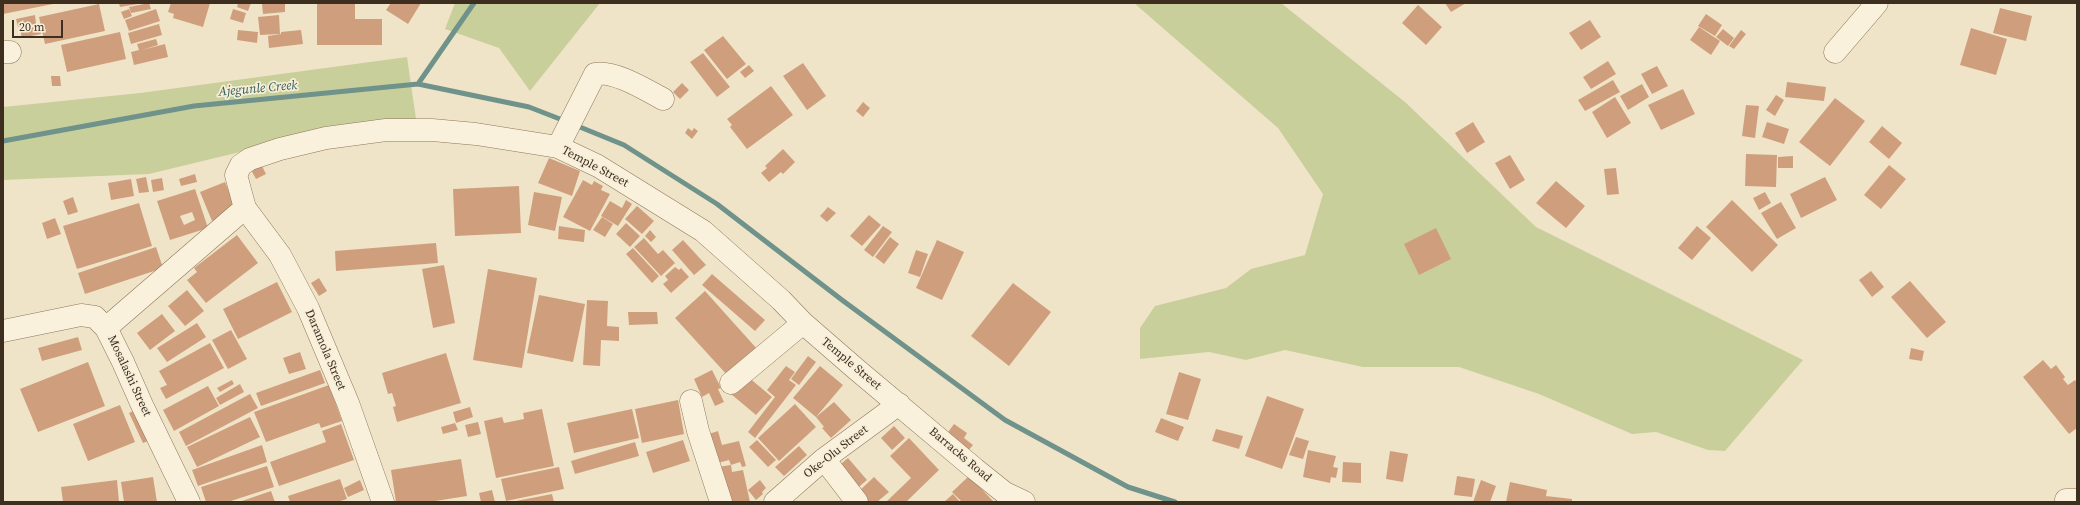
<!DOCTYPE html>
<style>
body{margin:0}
#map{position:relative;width:2080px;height:505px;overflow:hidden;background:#f0e4c8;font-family:"Source Serif 4",serif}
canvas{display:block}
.frame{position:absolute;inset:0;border:4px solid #3d2e20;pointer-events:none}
.scale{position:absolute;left:12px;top:20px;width:51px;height:18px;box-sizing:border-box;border:2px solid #3d2e20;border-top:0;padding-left:5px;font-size:12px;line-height:14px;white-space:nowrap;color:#3d2e20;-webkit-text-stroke:3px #f7eed8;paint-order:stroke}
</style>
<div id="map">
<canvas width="2080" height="505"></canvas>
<div class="frame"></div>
<div class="scale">20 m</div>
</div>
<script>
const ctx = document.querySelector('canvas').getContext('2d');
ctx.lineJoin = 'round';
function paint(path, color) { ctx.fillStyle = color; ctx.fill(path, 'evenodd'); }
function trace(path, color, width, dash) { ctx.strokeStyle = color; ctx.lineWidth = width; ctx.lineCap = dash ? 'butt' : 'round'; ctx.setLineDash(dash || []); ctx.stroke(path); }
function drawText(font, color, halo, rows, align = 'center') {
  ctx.font = font + ' "Source Serif 4",serif'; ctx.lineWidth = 3.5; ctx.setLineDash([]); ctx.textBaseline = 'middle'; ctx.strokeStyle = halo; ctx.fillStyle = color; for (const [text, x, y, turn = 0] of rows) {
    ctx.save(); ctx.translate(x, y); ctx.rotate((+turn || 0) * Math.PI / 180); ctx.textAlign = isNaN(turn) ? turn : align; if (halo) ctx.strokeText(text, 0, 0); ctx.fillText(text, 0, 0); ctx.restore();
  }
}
paint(new Path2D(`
 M455,3h145l-70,88 -31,-43 -54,-19z
 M1134,3h147l124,99 131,125 267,133 -78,91 -17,-1 -52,-18 -24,2 -93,-40 -80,-27h-96l-78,-17 -39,10 -37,-8 -69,7v-31l15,-22 71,-18 25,-19 54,-14 18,-61 -45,-66z
 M407,57l9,62 -147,26 -120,29 -146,6v-73l137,-14z`), '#c9cf9b');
trace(new Path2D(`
 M418,84l111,23 36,14
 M575,125l49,20 93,59 125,96 163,120 123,67 47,15
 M3,141l191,-35 224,-22 56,-81`), '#6f938a', 5);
paint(new Path2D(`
 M3,3h50v1l-50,10z
 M119,3h19v1l-18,3z
 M149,3l2,6 -20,4 -2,-6z
 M171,3h39l-7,24 -30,-9 1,-4 -6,-2z
 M238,3h13l-3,8 -11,-4z
 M285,3v9l-22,2 -1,-10z
 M317,3h38v16h27v26h-65z
 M391,3h30l-13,21 -22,-14z
 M1445,3h21l-15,9z
 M99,4l6,27 -60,13 -6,-27z
 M1418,5l24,22 -16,18 -24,-22z
 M2000,8l32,8 -6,25 -33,-8z
 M129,9l3,7 -8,3 -3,-7z
 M156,9l4,12 -31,10 -4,-11z
 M233,9l13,4 -3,10 -13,-4z
 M1706,14l16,11 -7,11 -17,-10z
 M35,15l1,9 -18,3 -2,-8z
 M279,15l1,19 -20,1 -2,-18z
 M1590,20l11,17 -20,13 -12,-17z
 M159,24l3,11 -31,9 -3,-11z
 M39,26l2,8 -19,4 -2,-8z
 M1699,27l21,14 -9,14 -21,-15z
 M1971,28l36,11 -11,36 -36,-10z
 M1723,29l11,9 -6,8 -12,-9z
 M238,30l20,2 -1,11 -20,-3z
 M301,30l2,14 -34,4 -1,-12 13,-2v-2z
 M1741,30l5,4 -12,15 -5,-3z
 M120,32l6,27 -59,13 -6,-27z
 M723,36l23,28 -19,15 -23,-29z
 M156,39l2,6 -16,5 23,-6 3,13 -34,8 -3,-13 8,-2 -2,-6z
 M703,53l27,34 -13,10 -27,-35z
 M1608,61l8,13 -25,15 -8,-12z
 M803,63l23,33 -19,14 -24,-34z
 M749,65l5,6 -9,7 -5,-6z
 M1657,66l11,20 -16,8 -11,-20z
 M51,76h9l1,10h-9z
 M1613,80l7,12 -35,19 -7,-11z
 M1787,82l39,5 -2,14 -39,-4z
 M682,83l7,7 -9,9 -7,-7z
 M1642,84l7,13 -21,13 -8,-14z
 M771,86l22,29 -46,34 -17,-22 2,-2 -5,-6z
 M1683,89l12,25 -34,16 -13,-25z
 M1776,95l8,5 -9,16 -9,-6z
 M1615,97l16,26 -24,15 -15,-26z
 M1835,98l30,23 -35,45 -31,-24z
 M863,102l7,6 -7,9 -7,-6z
 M1746,105l13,1 -4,32 -13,-2z
 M1473,122l12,20 -18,11 -12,-20z
 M1767,122l22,7 -5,15 -22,-7z
 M1882,126l20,17 -13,16 -20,-17z
 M688,128l4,3 2,-3 4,3 -6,8 -7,-6z
 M783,149l12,13 -12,12 -2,-2 -12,10 -8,-9 6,-5 -2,-2z
 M1746,154l31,1 -1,32 -31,-1z
 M1510,155l15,25 -15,9 -15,-26z
 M1793,156v12h-15v-11z
 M549,158l31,13 -8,25 -34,-13z
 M261,164l5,10 -10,5 -5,-9z
 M1889,165l17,14 -25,30 -17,-14z
 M1616,168l3,26 -12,1 -3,-26z
 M195,174l2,8 -16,4 -2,-7z
 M146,177l3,15 -10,1 -3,-14z
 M1825,177l12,23 -36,18 -11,-24z
 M162,178l2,12 -11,2 -2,-12z
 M131,179l3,17 -23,4 -3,-17z
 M583,180l9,5 2,-4 9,5 -2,4 9,4 -20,37 -27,-14z
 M1556,181l29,25 -19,22 -30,-25z
 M225,182l12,29 -25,10 -12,-29z
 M519,186l2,47 -66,3 -2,-47z
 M195,189l13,39 -38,12 -13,-39zM192,212l3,8 -11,5 -4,-9z
 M534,192l28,5 -7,34 -27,-6z
 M1765,192l6,11 -12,7 -6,-12z
 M73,197l5,15 -10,3 -5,-14z
 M626,200l6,4 -14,22 -17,-10 9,-15 12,7z
 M1732,200l46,45 -26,27 -46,-45z
 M1781,202l15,26 -19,11 -16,-26z
 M139,203l13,43 -75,23 -14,-43z
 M637,206l17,15 -12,13 -17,-15z
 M828,207l8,6 -9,9 -7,-6z
 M869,215l12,10 -19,21 -12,-10z
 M602,217l11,7 -8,13 -12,-7z
 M55,218l6,16 -14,5 -5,-16z
 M626,223l14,13 -10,11 -14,-13z
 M559,226l26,4 -1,12 -26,-3z
 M883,226l9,6 -19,25 -9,-7z
 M1697,226l14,12 -19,22 -14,-12z
 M1436,228l15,31 -32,16 -15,-31z
 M650,230l6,7 -5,5 -6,-6z
 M237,235l21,28 -52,40 -19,-23 10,-8 -3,-4z
 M890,237l9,7 -15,20 -9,-7z
 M644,238l14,16 5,-4 12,13 -14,13 -27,-29z
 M683,240l23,25 -12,10 -22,-25z
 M937,240l27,12 -22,48 -26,-12z
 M436,243l2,20 -102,8 -1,-20z
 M156,247l7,21 -78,26 -7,-21z
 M633,248l26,28 -7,7 -26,-29z
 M916,250l12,4 -8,23 -12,-4z
 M444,265l11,58 -22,5 -11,-59z
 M675,267l4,3 2,-2 8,9 -18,16 -8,-9 5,-4 -3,-4z
 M488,269l49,9 -15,90 -49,-8z
 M1871,271l13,16 -12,10 -13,-17z
 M712,274l53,46 -10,11 -53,-46z
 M319,278l8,13 -8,5 -8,-13z
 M1910,281l36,41 -19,16 -36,-41z
 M277,282l15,30 -54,27 -15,-30z
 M1013,283l38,29 -42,54 -38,-30z
 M187,290l17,21 -19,15 -17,-20z
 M705,291l53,59 -30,26 -53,-58z
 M539,295l46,9 -12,58 -46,-9z
 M587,300l21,1 -1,25 12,1v14l-18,-1 -1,26 -17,-1z
 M628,312h29l1,12 -29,1z
 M162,314l13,17 -25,19 -13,-17z
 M197,323l9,14 -39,25 -10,-14z
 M231,330l16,29 -19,10 -16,-29z
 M78,337l4,13 -40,11 -4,-13z
 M210,343l14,25 -58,31 -6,-11 7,-3 -8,-14z
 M1911,348l13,3 -2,10 -13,-2z
 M300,352l6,17 -17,5 -6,-16z
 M446,353l15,50 -64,19 -4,-15 3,-1 -4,-13 -4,1 -6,-21z
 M808,356l8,6 -17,23 -8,-6z
 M2043,360l8,9 5,-4 9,12 -2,2 5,6 7,-5 2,3v45l-8,6 -46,-57z
 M88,362l17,44 -67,26 -18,-43z
 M786,366l9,6 -6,8 7,5 -41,53 -7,-6 27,-35 -8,-7z
 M820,366l23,19 -27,32 18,-15 17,18 -20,18 -9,-10 2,-1 -8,-10 -23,-19z
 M320,370l5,13 -64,23 -5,-13z
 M712,370l9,18 -3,1 6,13 -9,4 -6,-13 -7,4 -8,-18z
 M1179,372l22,7 -13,41 -22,-6z
 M747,376l25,21 -16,18 -25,-21z
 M232,380l2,4 -14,8 -3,-4z
 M240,384l4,8 -24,13 -4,-7z
 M329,385l13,36 -21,7 -2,-5 -53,19 -12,-30z
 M208,386l11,20 -45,25 -11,-21z
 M250,394l8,14 -72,38 -7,-14z
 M1267,396l37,13 -22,60 -37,-13z
 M678,400l6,34 -42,9 -7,-34z
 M795,404l21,23 -37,34 -21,-23z
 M120,405l15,37 -47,19 -15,-37z
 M470,407l3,10 -17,6 -3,-11z
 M138,409l13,31 -8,3 -14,-30z
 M542,409l12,57 -58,12 -12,-57 18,-4 2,6 20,-4 -1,-6z
 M632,409l7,29 -65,15 -7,-30z
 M250,417l10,20 -63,30 -10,-20z
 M1161,418l23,9 -6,14 -23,-9z
 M478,422l3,12 -13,3 -3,-12z
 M455,423l3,7 -15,4 -2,-7z
 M341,424l13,36 -75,26 -9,-24 56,-20 -4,-11z
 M954,424l13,9 -3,5 9,7 -6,7 -21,-17z
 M894,426l11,12 -13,12 -11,-12z
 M1216,429l27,7 -4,13 -27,-8z
 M718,431l4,14 17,-4 7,25 -4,1 -2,-5 -9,3 1,7 11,-2 7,32h-25l-7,-35 13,-2 -2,-5 -11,3 -9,-29z
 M1296,437l13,4 -6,18 -14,-4z
 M909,438l30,32 -33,32h-20l25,-24 -21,-22z
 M683,440l7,21 -37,12 -7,-21z
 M757,440l19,20 -8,7 -19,-20z
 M635,442l4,14 -64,18 -4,-13z
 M262,445l5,17 -69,24 -6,-16z
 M799,446l8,9 -23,21 -9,-9z
 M1308,450l28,6 -3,11 5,1 -2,10 -5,-1 -1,6 -27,-6z
 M1390,451l18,3 -5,28 -17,-3z
 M848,458l19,22 -12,10 -19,-22z
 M461,459l6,37 -38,6h-33l-5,-32z
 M1343,462l18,1v20l-19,-1z
 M267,466l7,21 -46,15h-22l-5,-15z
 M559,467l5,22 -58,12 -5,-22z
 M969,476l25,26h-32l-10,-10z
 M1457,476l18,3 -3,18 -18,-2z
 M153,477l4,25h-33l-3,-20z
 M874,477l15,15 -12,10h-10l-9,-10z
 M340,479l7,20 -10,3h-47l-2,-6z
 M117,480l2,22h-56l-2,-15z
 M360,480l4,10 -16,7 -4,-9z
 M760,480l6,8 -4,4 1,2 -7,6 -8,-10z
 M1481,480l15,6 -6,16h-17z
 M1510,482l37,8 -2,12h-39z
 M492,490l3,12h-14l-2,-9z
 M271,491l4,11h-36z
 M552,494l2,8h-38v-1z
 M953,494l7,8h-16z
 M1546,496l26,3v3h-27z`), '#cf9f7d');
const minor = new Path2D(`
 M3,52h7
 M1835,52l42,-49
 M558,147l37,-73c19,-4 51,16 68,25
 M106,328l139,-120
 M3,331l78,-16 14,2 11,11 17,34 19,43 47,97
 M731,383l72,-60
 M691,401l7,30 23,71
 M824,459l33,43
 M2066,500h11
 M383,502l-35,-99 -40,-95 -28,-53 -35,-47 -9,-33 5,-10 9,-6 30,-10 46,-11 60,-8h46l44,4 82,13 40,19 105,65 78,69 22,23 53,46 119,100 30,24 19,9
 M775,502l49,-43 75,-55`);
trace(minor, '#8d765c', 23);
trace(minor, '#faf1dc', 22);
drawText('12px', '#3d2e20', '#f7eed8', [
 ["Temple Street",595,167,28],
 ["Daramola Street",325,350,67],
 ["Temple Street",851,364,40],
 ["Mosalashi Street",129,376,65],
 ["Oke-Olu Street",836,452,-38],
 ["Barracks Road",960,455,40]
]);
drawText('italic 13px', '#2f5d5a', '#f7eed8', [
 ["Ajegunle Creek",258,89,-5]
]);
</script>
